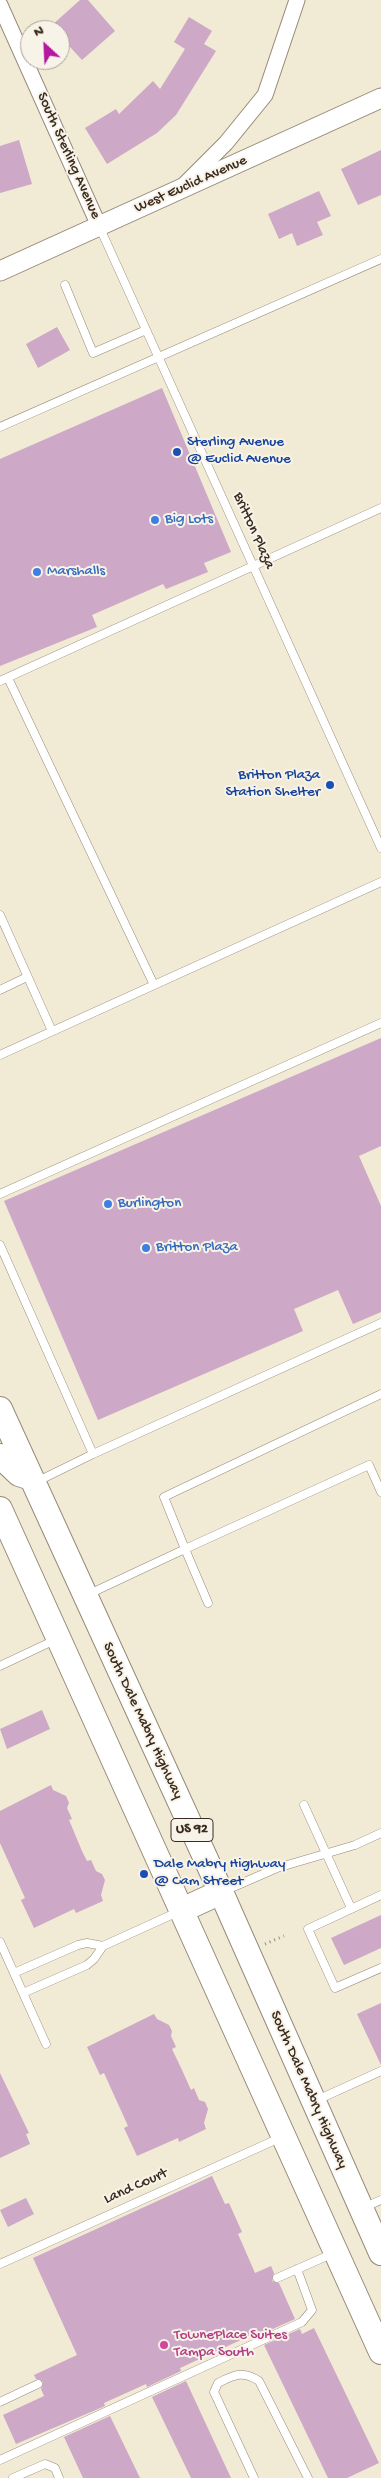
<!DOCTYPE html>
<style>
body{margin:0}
#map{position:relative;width:381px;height:2478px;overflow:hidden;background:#f1ead4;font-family:"Gochi Hand",sans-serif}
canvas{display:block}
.north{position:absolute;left:20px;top:20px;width:50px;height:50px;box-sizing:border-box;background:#f7f3e8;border:1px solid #aca397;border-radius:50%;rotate:335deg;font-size:14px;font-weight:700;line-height:20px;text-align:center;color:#3b2a1e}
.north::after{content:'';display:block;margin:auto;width:18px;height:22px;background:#b5179e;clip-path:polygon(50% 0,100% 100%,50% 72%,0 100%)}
</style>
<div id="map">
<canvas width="381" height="2478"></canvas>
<div class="north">N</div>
</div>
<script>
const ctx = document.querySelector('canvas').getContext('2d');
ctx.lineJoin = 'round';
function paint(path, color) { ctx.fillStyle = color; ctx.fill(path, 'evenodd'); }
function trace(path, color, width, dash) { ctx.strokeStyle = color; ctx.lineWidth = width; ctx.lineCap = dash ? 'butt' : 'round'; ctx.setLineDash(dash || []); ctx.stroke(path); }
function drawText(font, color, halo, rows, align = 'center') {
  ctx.font = font + ' "Gochi Hand",sans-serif'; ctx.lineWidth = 4; ctx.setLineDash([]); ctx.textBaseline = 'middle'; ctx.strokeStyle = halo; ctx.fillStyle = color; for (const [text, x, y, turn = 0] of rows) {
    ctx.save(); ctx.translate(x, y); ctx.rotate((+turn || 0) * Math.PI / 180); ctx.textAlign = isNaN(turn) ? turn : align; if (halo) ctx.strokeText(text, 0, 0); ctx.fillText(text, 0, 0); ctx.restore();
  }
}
paint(new Path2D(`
 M80,0h8l27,31 -33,29 -22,-24v-6h-5l-4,-4z
 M189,17l23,14 -8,13 12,7 -40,64 -19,18 -50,31 -22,-36 31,-19 3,5 34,-33 7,8 25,-40 -11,-7z
 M19,140l13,44 -32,9v-47z
 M381,150v45l-23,10 -17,-36z
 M319,191l12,25 -14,6 6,13 -26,11 -5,-13 -13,6 -11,-25z
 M57,327l13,23 -32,18 -12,-24z
 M162,388l69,164 -27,11 4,9 -42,17 -3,-5 -71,31 5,12 -97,39v-207z
 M381,1038v108l-22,10 22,50v106l-28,12 -15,-34 -44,19 9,22 -205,89 -94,-219z
 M42,1710l8,19 -43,20 -7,-20z
 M51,1785l2,5 13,6 3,7 -2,5 5,11 -3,1 13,31 5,10 4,-1 5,11 6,3 3,6 -4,15 2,6 -27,12 -2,-4 -40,19 -13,-28 4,-2 -25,-55v-32z
 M381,1915v33l-37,17 -13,-27z
 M381,2003v62l-24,-51z
 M154,2014l3,5 12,6 3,6 -1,5 5,11 -4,2 10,21 9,20 3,-2 5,12 6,2 3,7 -4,14 2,6 -27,13 -1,-4 -41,18 -13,-28 4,-2 -24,-53 -4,2 -13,-28z
 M0,2073l29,60 -3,1 4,10 -30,14z
 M212,2176l13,28 4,-1 13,29 -4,2 17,39 16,-7 3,7 -2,8 7,2 16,36 -36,16 -1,-3 -78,36 1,3 -34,16 -1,-3 -42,19 1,3 -89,38 -13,-29 41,-19 -3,-7 2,-7 -7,-3 -2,-4 43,-20 -44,-97z
 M26,2198l8,16 -26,13 -8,-17z
 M314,2328l65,135 -32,15h-19l-64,-133 36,-16 2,5z
 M186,2381l45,97h-40l-39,-81z
 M110,2416l30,62h-57l-19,-41z`), '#cda8c7');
const service = new Path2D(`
 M99,226l282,622
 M65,285l28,68 53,-23
 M0,427l381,-168
 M8,678l146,307
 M0,681l381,-173
 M0,915l52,116
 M0,990l27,-13
 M0,1055l381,-173
 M0,1194l381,-171
 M0,1245l93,209 288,-131
 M381,1394l-217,103 21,52 184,-84 12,27
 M36,1482l57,-28
 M89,1594l96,-45 23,54
 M0,1666l57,-27
 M304,1805l47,103
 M224,1891l53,-23 78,-23 26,-12
 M381,1895l-73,34 27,59 46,-20
 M0,1942l46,102
 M14,1973l64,-28 9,-2 16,3
 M23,1993l64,-28 7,-6 9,-13 77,-35
 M317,2100l64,-29
 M365,2207l16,-7
 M0,2264l282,-127
 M277,2278l57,-25
 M0,2402l38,-18
 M0,2460l302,-138 10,-12 -15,-41
 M13,2478l32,-14 10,4 4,10
 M254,2478l-40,-86 4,-9c16,-8 25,-13 41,-2l49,97`);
const minor = new Path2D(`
 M0,5l99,221
 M184,185l42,-42 39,-48 32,-95`);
const tertiary = new Path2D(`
 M0,271l381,-173`);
const primary = new Path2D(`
 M0,1409l221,483 160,361
 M0,1456l19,18 12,4
 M0,1509l381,843
 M182,1910l39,-18`);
trace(service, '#968a79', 9);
trace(minor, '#968a79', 17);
trace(tertiary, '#968a79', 21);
trace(primary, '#968a79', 26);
trace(new Path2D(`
 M265,1944l19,-8`), '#968a79', 3, [1, 4]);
trace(service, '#fff', 8);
trace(minor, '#fff', 15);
trace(tertiary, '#fff', 19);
trace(primary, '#fff', 24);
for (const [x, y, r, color] of [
 [177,452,5,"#1a4fb4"],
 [155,520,5,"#3f7fe0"],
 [37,572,5,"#3f7fe0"],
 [330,785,5,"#1a4fb4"],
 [108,1204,5,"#3f7fe0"],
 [146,1248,5,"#3f7fe0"],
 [144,1874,5,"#1a4fb4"],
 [164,2345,5,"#d1479c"]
]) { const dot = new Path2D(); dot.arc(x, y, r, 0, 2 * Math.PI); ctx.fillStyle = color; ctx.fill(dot); trace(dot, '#f7f3e8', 2); }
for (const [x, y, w] of [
 [192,1830,42]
]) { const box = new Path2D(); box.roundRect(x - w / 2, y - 11.5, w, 23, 4); ctx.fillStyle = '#f7f3e8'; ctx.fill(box); trace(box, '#3b2a1e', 1); }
drawText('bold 14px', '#3b2a1e', null, [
 ["US 92",192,1830]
]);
drawText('15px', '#3b2a1e', '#f7f3e8', [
 ["South Sterling Avenue",68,156,66],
 ["West Euclid Avenue",191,185,-24],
 ["Britton Plaza",253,531,66],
 ["South Dale Mabry Highway",142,1721,65],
 ["South Dale Mabry Highway",308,2090,66],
 ["Land Court",136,2187,-24]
]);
drawText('15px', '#164399', '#f7f3e8', [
 ["Sterling Avenue",187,443],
 ["@ Euclid Avenue",187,460],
 ["Britton Plaza",320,776,"right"],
 ["Station Shelter",320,793,"right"],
 ["Dale Mabry Highway",154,1865],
 ["@ Cam Street",154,1882]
], 'left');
drawText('15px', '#366cbe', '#f7f3e8', [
 ["Big Lots",165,520],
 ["Marshalls",47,572],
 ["Burlington",118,1204],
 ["Britton Plaza",156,1248]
], 'left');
drawText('15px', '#b23c85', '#f7f3e8', [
 ["TownePlace Suites",174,2336],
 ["Tampa South",174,2353]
], 'left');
</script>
